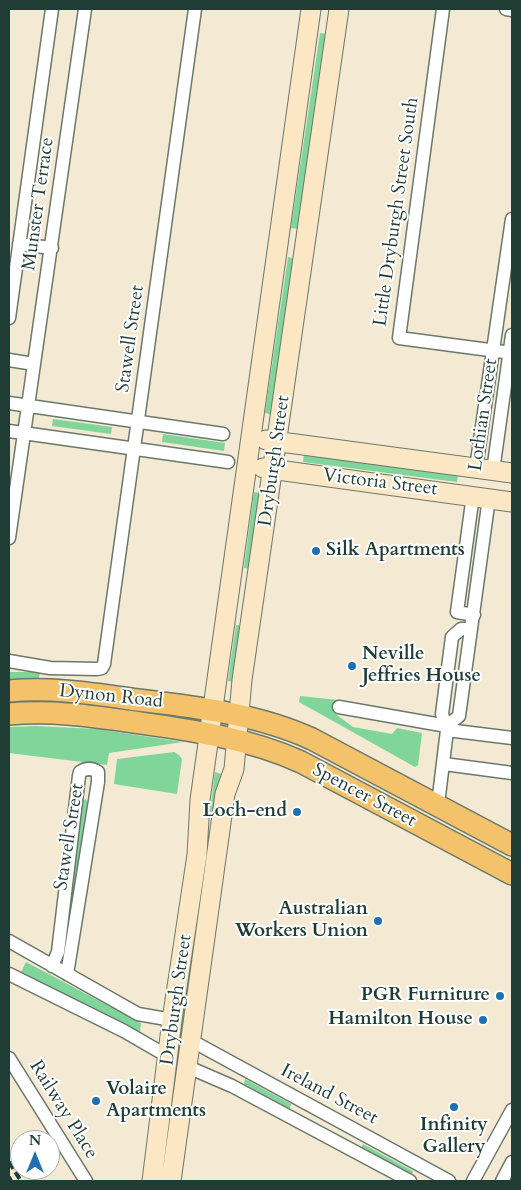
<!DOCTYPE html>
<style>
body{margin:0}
#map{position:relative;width:521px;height:1190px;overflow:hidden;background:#f4e9d2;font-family:Cardo,serif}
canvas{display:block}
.frame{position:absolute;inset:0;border:10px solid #1f3d34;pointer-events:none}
.north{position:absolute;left:10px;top:1130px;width:50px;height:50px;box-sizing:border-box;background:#fff;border:1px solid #a5b1ae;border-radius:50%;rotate:0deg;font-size:14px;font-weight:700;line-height:20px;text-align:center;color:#1f3d34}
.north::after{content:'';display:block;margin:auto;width:18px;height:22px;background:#1f6fb2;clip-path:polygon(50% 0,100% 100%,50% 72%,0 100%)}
</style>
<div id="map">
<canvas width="521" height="1190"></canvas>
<div class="frame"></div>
<div class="north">N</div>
</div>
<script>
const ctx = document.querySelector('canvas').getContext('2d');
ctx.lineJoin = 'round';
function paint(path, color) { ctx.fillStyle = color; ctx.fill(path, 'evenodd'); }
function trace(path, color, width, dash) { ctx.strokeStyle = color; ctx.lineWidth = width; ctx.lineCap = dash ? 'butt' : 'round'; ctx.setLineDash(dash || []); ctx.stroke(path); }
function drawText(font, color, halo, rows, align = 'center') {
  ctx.font = font + ' Cardo,serif'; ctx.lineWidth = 4; ctx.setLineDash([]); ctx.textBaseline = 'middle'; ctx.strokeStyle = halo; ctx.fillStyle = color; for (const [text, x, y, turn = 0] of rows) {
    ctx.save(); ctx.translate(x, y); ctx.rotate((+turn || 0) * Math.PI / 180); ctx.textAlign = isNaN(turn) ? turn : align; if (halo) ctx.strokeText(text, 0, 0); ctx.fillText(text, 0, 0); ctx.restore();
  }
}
paint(new Path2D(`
 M320,33l8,1 -28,195 -9,-1z
 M288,257l8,2 -22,156 -9,-2z
 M53,419l59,8 -1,7 -59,-8z
 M163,434l62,9 -1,8 -62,-9z
 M304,454l154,21 -1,7 -154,-20z
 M254,492l8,1 -10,76 -8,-1z
 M236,625l8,1 -8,56 -8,-1z
 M9,672h31l-1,7 -30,3z
 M300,696l38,4 -1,15 16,12 39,7 5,-6 25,5 -4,32 -3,2 -116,-65z
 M36,726l61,3 86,13 -74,11 -2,12 -98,-12v-26z
 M174,752l5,3 3,4 -5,35 -63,-10 3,-25z
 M215,772l7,2 -5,38h-7z
 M86,799l1,3 -17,122 -5,1 17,-124z
 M193,923l8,2 -27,195 -8,-1z
 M26,962l115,61 -1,9 -120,-58z
 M245,1079l46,25 -1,5 -46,-25z
 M363,1144l50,27 -1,4 -51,-27z`), '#80d69a');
const street = new Path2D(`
 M443,9l-44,329 113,15
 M506,9l6,1
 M19,244l33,4
 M9,318l43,-309
 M9,360l25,4
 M9,403l214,31
 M9,431l219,31
 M476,468l36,-249
 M493,471l19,-136
 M473,495l-16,117 17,3
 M9,538l76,-529
 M9,661l41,7 47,1 5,-1 2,-4 91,-655
 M339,707l108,19
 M447,726l12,-10 30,-218
 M447,730l65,8
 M444,764l68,9
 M438,804l9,-74 -5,-16 10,-77 9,-8h10
 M9,941l129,73 34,6
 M52,966l6,-14 21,-176 1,-4c6,-4 12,-4 18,0v10l-31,192
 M9,974l115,57 45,26
 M192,1041l257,140
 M9,1058l77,123
 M188,1067l44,19 178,95
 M473,1181l39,-71
 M502,1181l10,-19`);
const secondary = new Path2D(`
 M266,440l246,33
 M263,468l249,34
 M152,1181l20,-161 25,-165 3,-55 111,-791
 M171,1181l54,-387 9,-25 8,-89 97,-671`);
const primary = new Path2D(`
 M9,691c43,-4 86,3 129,9 58,7 120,14 174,39l200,106
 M9,714c42,-4 83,2 125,8 56,8 115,16 167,40l211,112`);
trace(street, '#6a796b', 15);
trace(secondary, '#6a796b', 21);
trace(primary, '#6a796b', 24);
trace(street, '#fff', 12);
trace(secondary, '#fbe7c3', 19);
trace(primary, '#f4c26a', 21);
trace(new Path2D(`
 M9,1162l12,19
 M9,1177l2,4`), '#1f3d34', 4, [8, 4]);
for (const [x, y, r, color] of [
 [316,551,5,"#1f6fb2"],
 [352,666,5,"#1f6fb2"],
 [297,812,5,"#1f6fb2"],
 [378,921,5,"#1f6fb2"],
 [500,996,5,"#1f6fb2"],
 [483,1020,5,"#1f6fb2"],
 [96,1101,5,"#1f6fb2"],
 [454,1107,5,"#1f6fb2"]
]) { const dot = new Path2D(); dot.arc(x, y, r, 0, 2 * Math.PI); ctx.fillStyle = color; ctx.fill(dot); trace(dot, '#fff', 2); }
drawText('19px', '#1f3d34', '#fff', [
 ["Munster Terrace",39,204,-82],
 ["Little Dryburgh Street South",397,212,-82],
 ["Stawell Street",131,339,-82],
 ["Lothian Street",484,415,-82],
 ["Dryburgh Street",275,461,-82],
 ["Victoria Street",380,483,7],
 ["Dynon Road",111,697,6],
 ["Spencer Street",364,796,28],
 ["Stawell Street",70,837,-81],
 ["Dryburgh Street",177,1000,-82],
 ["Ireland Street",329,1095,28],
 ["Railway Place",63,1110,58]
]);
drawText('bold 19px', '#1f3d34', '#fff', [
 ["Silk Apartments",326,551,"left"],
 ["Neville",362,655,"left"],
 ["Jeffries House",362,677,"left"],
 ["Loch-end",287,812],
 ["Australian",368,910],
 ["Workers Union",368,932],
 ["PGR Furniture",490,996],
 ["Hamilton House",473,1020],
 ["Volaire",106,1090,"left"],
 ["Apartments",106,1112,"left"],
 ["Infinity",454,1126,"center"],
 ["Gallery",454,1148,"center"]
], 'right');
</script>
